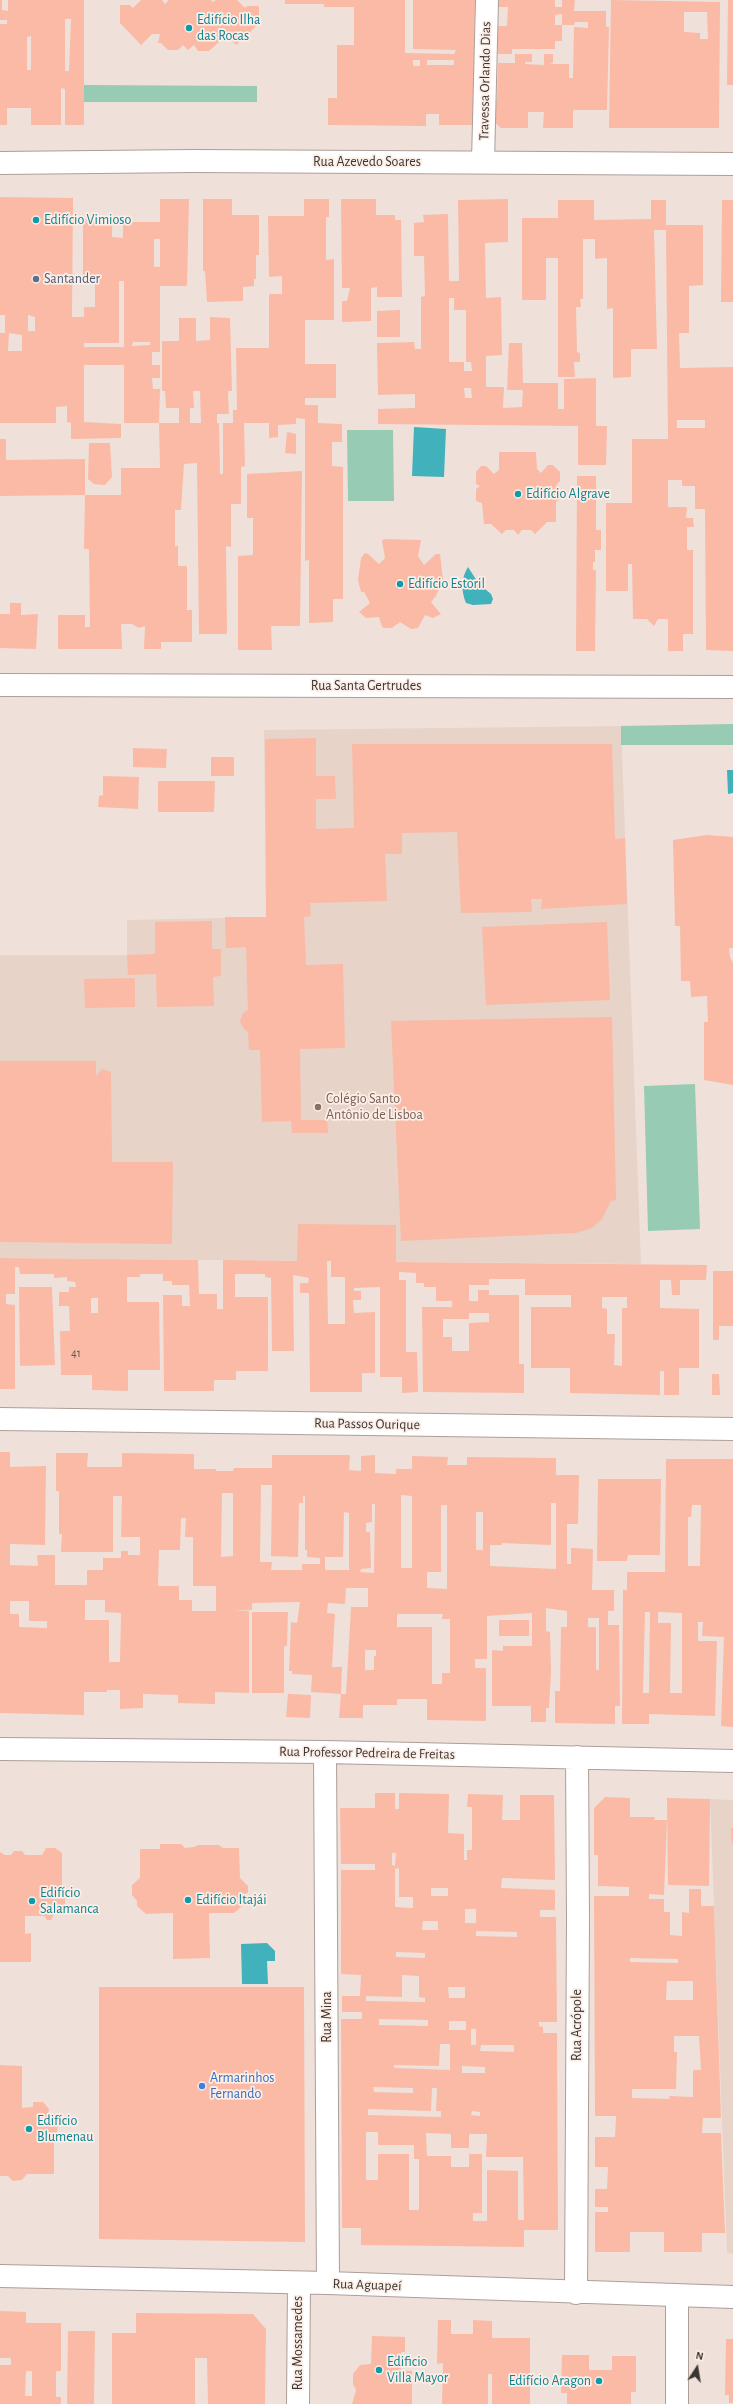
<!DOCTYPE html>
<meta charset="utf-8">
<style>
body{margin:0}
#map{position:relative;width:733px;height:2404px;overflow:hidden;background:#efe1da;font-family:"Alegreya Sans",sans-serif}
canvas{display:block}
.north{position:absolute;left:677px;top:2348px;width:40px;height:40px;-webkit-text-stroke:3px #fceee7;paint-order:stroke;rotate:12deg;font-size:11px;font-weight:700;line-height:16px;text-align:center;color:#3b3633}
.north::after{content:'';display:block;margin:auto;width:14px;height:18px;background:#3b3633;clip-path:polygon(50% 0,100% 100%,50% 72%,0 100%)}
</style>
<div id="map">
<canvas width="733" height="2404"></canvas>
<div class="north">N</div>
</div>
<script>
const ctx = document.querySelector('canvas').getContext('2d');
ctx.lineJoin = 'round';
function paint(path, color) { ctx.fillStyle = color; ctx.fill(path, 'evenodd'); }
function trace(path, color, width, dash) { ctx.strokeStyle = color; ctx.lineWidth = width; ctx.lineCap = dash ? 'butt' : 'round'; ctx.setLineDash(dash || []); ctx.stroke(path); }
function drawText(font, color, halo, rows, align = 'center') {
  ctx.font = font + ' "Alegreya Sans",sans-serif'; ctx.lineWidth = 3.5; ctx.setLineDash([]); ctx.textBaseline = 'middle'; ctx.strokeStyle = halo; ctx.fillStyle = color; for (const [text, x, y, turn = 0] of rows) {
    ctx.save(); ctx.translate(x, y); ctx.rotate((+turn || 0) * Math.PI / 180); ctx.textAlign = isNaN(turn) ? turn : align; if (halo) ctx.strokeText(text, 0, 0); ctx.fillText(text, 0, 0); ctx.restore();
  }
}
paint(new Path2D(`
 M621,726l20,538 -641,-6v-303h127v-35l139,-3 -2,-187z
 M710,1799l23,1v454l-6,-1z`), '#e8d3c8');
paint(new Path2D(`
 M84,85l173,1v16h-173z
 M347,430h46l1,71h-46z
 M733,724v21h-112v-19z
 M695,1084l5,145 -52,2 -4,-145z`), '#98cbb3');
paint(new Path2D(`
 M414,427l32,2 -2,48 -32,-1z
 M468,567l11,17 12,10 2,5 -2,5 -18,1 -7,-2c-5,-12 -5,-25 2,-36z
 M727,770h6v23l-5,1z
 M267,1943l8,8v10h-8l1,23h-26l-1,-40z`), '#41b1bb');
paint(new Path2D(`
 M0,0h2v10l6,1v-11h76v125h-19v-36l-4,-1v37h-30v-17h-24v17h-7v-101h7v-4h-7zM65,19h6l-2,52h-4zM31,36v34h-4v-33z
 M141,0h21l3,4 4,-4h42l2,2 3,-2h21l8,8 2,-2h12v17l-10,10v4l-6,1 -7,7 -10,-11h-7v8l-10,9h-11l-4,-6 -6,5 -5,-5 -5,5h-10l-7,-7h-3l2,-9h-8l-11,11 -21,-22v-18h10l3,3z
 M285,0h120v53l49,1 2,-4 -43,-1v-49h62l-2,125h-34v-11h-13v12l-98,-1v-27h9v-53h17v-38h-30v-3h-39zM413,60h7v6h-7zM427,60h27v5h-27z
 M493,0h62v7h7v-7h13l-1,11h32v16h3l-2,83h-34v18h-30l1,-16h-16v16h-27l-9,-8v-19h5l1,-38h17v-9h17v8h-7v2l19,1v-11h9v9l-4,1h20v14h4l1,-51 14,1v-6h-13l-1,3h-12v-11l-7,1v10h7v16h-7v8h-43v5h-19v-28h14l1,-19h-15z
 M611,0l109,2 -1,126h-110zM684,12h23l1,27h-8v-6l-16,-1z
 M728,0h5v85h-6z
 M0,197l73,1 -1,119h12v-10h11v-26h-12v-62h29v18l11,1v-16h37v-23h29l-2,87h-27v66h-8v13h8v13h-8l1,11h7l-1,34h-35v-58h-40v57l37,2v14l-50,1v-16l-4,-1v-16l-11,1v16h-56v-90h5v-18h-5zM154,239h6v28h-6zM119,281h5v66h-40v-4h35zM28,315l7,2v14h-7zM9,333l13,2v16h-14zM133,342h17v3l-18,1z
 M203,199h29v16h27v40h-3v24h-2v7l-11,1v14l-36,1 -2,-31h-2z
 M304,199h25v18h-3v43l8,-1v61h-29v44h31v34h-31v7h13v18l24,1v18h-10v24l11,1v132h-10v23l-24,1v-63l-4,1v-142l-9,-1v6l-18,1v12l-9,1v-15h-25l1,43 -4,1v37h-10v43l-5,-1 1,88h-28l-2,-171 -13,1 -3,46h-6v36h3v20h9v44h5v32h-31v7h-17l1,-23 -6,2 -7,-4h-11l1,25h-64v-34h27v12h5l-1,-78h-5l1,-54h36v-27h39l-1,-45h20v-15h-13l-1,-17h-3v-50h17v-23h17v23l14,-1v-23l20,1 2,73h-4l1,23h-12v9h2l1,51h3v-51h10v-13h4l-1,-62h33v-54h13v-18l-13,1 -1,-61h36zM193,391h7l1,32h-11v-15h4z
 M341,199h35v16h19v5h6l1,77h-25v-10l-6,1v33l-29,1v-21h5l3,-13h-8z
 M508,199v43l-23,1 1,55 15,-1 1,58 -16,1v31h18l-1,21 19,-1 1,-17h-16l2,-47h13l1,40h35v26h6v-30l32,-1v48h11l-1,39h-28v-39l-200,-2v-15l37,-1v-14l-37,1 -1,-52 37,-1 1,7h6v-52l4,-1 -1,-40h-10v-33l10,-1 -1,-7 25,-1 1,67h10l-1,-81zM449,298h5v12h12v52h5l1,9h-8v-9h-15zM464,388h7l1,10h-7z
 M558,200h36v20l57,-1v-19h15v25h37v60l-14,1v47h-10l1,35 53,-1v284l-27,-1 -1,-141h-10v-23h-13v-6h-14v27h19l-1,11h7l1,9h-7v23h6v84h-10v17h-15v-32h-10l-4,7 -7,-7h-14l-1,-55h-4v27h-22v-88h26v-64h36l-2,-209h-12l3,119h-26v28l-18,1v-70l-6,1v-51l-12,1v-20h-12v60h-3l1,8h-5l1,45 3,1v9h-6l1,15h-17v-119h-12v42h-24v-82h36zM677,420h28v8h-28z
 M722,200h11v102h-12z
 M400,310v27h-23v-26z
 M287,432l9,2v20l-11,-1z
 M0,439h6v21l79,-1v36l-85,1z
 M89,443h21l2,34 -7,8 -11,-1 -6,-5z
 M499,452h37l1,17 4,4 7,-8h5l7,7v9l-4,4 3,4 1,10 -4,3v20h-9l-12,12 -4,-4h-9l-4,5 -4,-5h-8l-4,4 -11,-10h-7l-2,-21 -6,-2v-12l4,-3 -4,-2v-12l5,-6h5l8,8 5,-4z
 M302,471l-2,155h-29l1,24h-34v-94l15,-1v-37h-6v-44z
 M577,476h19v54h5v20h-6v12h-2v8h3l-1,81h-19z
 M384,539l37,1 -3,16 6,9 12,-11h4l3,26 -7,16 -5,6 10,12 -8,4 -8,-3 -7,13 -7,1 -11,-7 -8,6h-7l-3,-1 -3,-10 -13,1 -7,-6 11,-9 -6,-11h-3l-3,-12 3,-22 4,-5 3,1 11,10 6,-6 -3,-17z
 M10,603h11v12l17,-1 -2,35 -36,-1v-34h10z
 M316,738v38h19l1,23h-20v30l38,-1 -2,-84h260l3,95 10,-1 2,66 -86,5 1,-10h-11l1,13 -71,1 -4,-81 -55,1v21h-17l2,47 -77,2 1,13 -7,1 2,48 37,-1 2,84 -45,1 1,71h26l1,13h-36l-1,-12 -29,1 -2,-72h-11l-1,-18 -5,-4 -3,-7 3,-8 5,-3 -2,-63 -20,1 -1,-31h41l-1,-178z
 M133,748l34,1 -1,19 -33,-1z
 M211,757h23v19h-23z
 M103,776l36,1 -1,32 -40,-2 1,-11 4,-1z
 M158,781h57l-1,31h-56z
 M707,835l26,2v111h-4l1,9 3,6v122l-29,-5v-58h4l-1,-26 -16,1 -1,-16h-9l-1,-55h-5l-2,-86z
 M212,921v28h9v27l-8,1 1,29 -57,1 -1,-33 -28,1 -1,-20 28,-1v-32z
 M607,922l3,78 -124,5 -4,-78z
 M135,978v29l-50,1 -1,-29z
 M612,1017l4,183 -5,1 -9,18 -10,9 -16,5 -175,8 -10,-220z
 M0,1061h96v15l6,-7 9,3 1,90h61l-1,82 -172,-2z
 M298,1224l98,1v37l311,3 -1,15h-26v15h-8l-1,-15h-11v28l39,1v59h-20v27h-15v-24h-4v24l-90,-2v-25h-39v-61h40v-12h-46v-16h-36v6h-20v16h9v-11h11v5h30v69h5v29l-101,-1 -1,-85h30v-6h-16v-14h-12v-4h-8v-10l-17,-1v8h7v72h11l1,40 -16,1v-16h-22v-90l-26,1v3h7v9h-8l1,13 21,-1v61h-13v19h-52l-1,-99h-9v-10h8l1,-5 -16,-3 1,76h-22l-1,-73 -6,-1v-3h-30v23h33v74h-32v9h-22v11h-50l-1,-96h19v11h8l-1,-21h-17v-4h-9v-7h-23v3h-13v25h32l1,68h-32v21l-36,-1v-15h-31l-1,-44h10l-1,-25h-10v-14h10v-5h7l-1,-5 -8,-1v-4l-13,1v-4h-34l-1,-7h-4v27h-9v10l9,1v84h-15v-131l198,2 1,34h18v15h6v-49l74,1zM327,1261h4v16h14v47h-17zM602,1297h25v11h-5v58l-8,-1 1,-31h-8v-25l-5,-1zM91,1298h7v15h-7zM469,1313h20v9l-20,1v28h-17v-14h-9v-18h26z
 M713,1271h20v55h-14v14h-6z
 M19,1287h33l3,78 -35,1z
 M712,1374h7l1,21h-8z
 M0,1452h10v15l36,-1 -1,79 -35,-1v21l28,1 -1,-11h18v30h32v-15h16v-12h18v-7h7v4h12v-18h-19l1,-41h-9v56h-52l1,-18h-3v-43h-3v-38h32l-1,14h35v-14l72,1v15h22v2h17l1,-3h38v-13h78l-1,15 12,1v-15l14,-1v18l21,1v-5h16v-13l36,1 -1,8h20v-8l89,1v17h23l-1,49h-11v40h4v-16l22,1 -1,41h22v21h-6v14h11l1,81h-5v18l-60,-1v-32h5l1,-64h6v-16l-21,-3v23l4,1 1,39 -2,37h-3v14h-15v-16h-39v-56l11,1v-5h29v-33l-45,3v43h-12v9h11v53l-59,-1v-21h-30v6h-34v13h-24l2,-24h5l5,-87h17v-19h-22l-1,16 -17,-1 -1,10 8,1 -3,53h10l-1,27 -30,-2 1,-17 -20,-1v-3h-3l2,-49 6,1 3,-21 -48,1v7l-19,1h16v82l-34,-1v12l-37,-1v-8l-35,-1v14l-23,1v-19h-13v2h-23v23l-84,-2zM261,1485h11l-1,71 27,1 1,-54h4v-7h2v54h2v7l13,1v6h-18v6h-31l1,-8h-12zM222,1493h11v63l-12,1zM401,1495l11,1v72h-11zM551,1503h5v66l-66,-3v-21h12v-2l49,2zM372,1504h3l-1,69 -14,-1 1,-3 10,-1 -1,-36h-4v-9l6,-1zM441,1505h6v84l-20,-1v-16h14zM344,1512l5,1v57h-24v-13h18zM476,1512h7v38h-7zM181,1518h5l-1,19h8v49h23v25h-24v-11h-13v-14h-21l1,-36h21zM85,1600h20v12l16,1 -1,49h-11v-42h-24zM10,1601h19v20h18v7l-28,-1v-13h-9zM397,1614h46l-1,5h8v54h-8v11h-10v-57h-35zM588,1618h11v52h-3v-43h-8zM365,1650h11v6h-2v14h-9z
 M666,1459h67v268l-12,-1 3,-89 -22,-1 1,-14h-5v19h19l-2,75 -66,-2v10h-27l1,-134h4v-18h38zM692,1505h9l-1,61h-12v-49h3zM645,1612h5l-1,81h-6zM658,1612l24,1v80h-12l1,-70h-13z
 M598,1479h63l-1,76h-32l-1,6h-30z
 M252,1612h36l-1,34h-3v47h-32z
 M499,1620h30v16h-30z
 M288,1694l23,1 -1,23 -24,-1z
 M375,1793h20v16h4v-16l50,1 -1,39 16,1v26h3v-10h5v-43h-5l1,-13 35,1 -1,25h18v-25h34l1,85 -53,-2 -1,10 54,2v20h-15v7h16l1,105h-18v4l4,1v6h14l1,197h-34v17l-163,-2v-17h-19l-1,-209h21v-7h-20v-16h18l1,-21 -20,-1v-104h34v-6h-34l-1,-56h35zM392,1853h4l-1,13 -3,-1zM399,1868v29h14v11l-18,-1v-38zM431,1888h17v8h-17zM465,1909h11v14h-11zM423,1921h15v9h-16zM476,1931l41,1v5l-41,-1zM396,1952l29,1v5l-29,-1zM402,1975l17,1v21l6,1v4l-59,-1v-5l36,1zM448,1987h17v11h-16zM379,2019l49,1v6l-49,-1zM449,2021h17v9h-17zM471,2029h5v16h-5zM440,2044h10v26l-56,-2v-3l45,1zM481,2045h33v7l-34,-1zM462,2066l23,1v6h-23zM373,2087l40,1v5l-39,-1zM432,2088h5l-1,23h5v6l-73,-2v-6l63,2zM472,2111l8,1v4l-9,-1zM366,2132h12v13h36v14h5v51h-10v-56h-31v26h-12zM426,2133l25,1v14h18v-14h18l-1,23h37l1,63h-6v-49l-31,-1v51h-14v-8h9v-59h-13v13h-18v-11h-24z
 M605,1797l25,1v19h25l-1,3h13l-3,75 -15,-1v5h15v13h6v23l12,1v-24l7,1v-24h12v17h13l7,212h-18l-1,15h19l4,100h-23v19h-38v-20h-34v20h-35v-40h13v-5h-13v-18h12l1,-22h-13v-30h20l1,-21h-21l-1,-220h35v-9l-31,-1v-31h-4v-47zM630,1958l48,1v4l-48,-1zM667,1981h26v19h-27zM674,2036h25l2,34h-8v27l-24,-1 1,3 -38,-1v-9h44l1,-37h-3z
 M667,1798l43,1 -1,87 -41,-1z
 M731,1828h2v16h-1z
 M160,1844h21l4,4 9,-1 4,-2h21l4,3h16l1,30 8,8v6l-7,7v8l-7,6h-25l1,45 -37,1v-46l-27,1 -9,-8v-5l-5,-6v-10l8,-7v-29h20z
 M46,1848h9l7,5v40h3v16h-8l-6,11h-4l-3,-4h-19v18l6,-1v29h-31v-110l5,3h6l3,-4h8l3,4h17z
 M99,1987h205l1,255 -206,-3z
 M0,2065l22,1v42l11,-1v-5h10l6,7 -1,8h5l5,5 -1,13 -3,3v36h-27l-5,6 -9,1 -5,-5h-8z
 M0,2311l26,1v11h35v48h-5v26h5v7h-61v-39h11v-7h-11zM26,2371h6v25h-7z
 M136,2313l117,1 13,15 -1,75h-57l-1,-46h-12v46h-83v-71h24z
 M438,2320h13v14h22v-14l19,1v17h38v66h-38v-30h-4v30h-46l1,-41 -6,1z
 M68,2331h27l-1,73h-27z
 M372,2336l33,1v15h-4v19h11v33h-60l4,-14 -3,-6v-10l7,-9 11,-1z
 M726,2339h7v64h-4v-8h-4z
 M562,2355h27v15h23v-14h24v36h-5v12h-64v-11h-6z`), '#fabaa6');
const minor = new Path2D(`
 M483,162l4,-162
 M0,163l193,-2 540,3
 M0,685l733,2
 M0,1419l733,10
 M0,1749l325,3 408,9
 M325,1752l3,531
 M0,2276l328,7 405,14
 M576,2293l2,-374 -1,-162
 M677,2296v108
 M298,2404l1,-121`);
trace(minor, '#ac9f98', 24);
trace(minor, '#fff', 22);
for (const [x, y, r, color] of [
 [189,28,4,"#0f9aa8"],
 [36,220,4,"#0f9aa8"],
 [36,279,4,"#5c6f8a"],
 [518,494,4,"#0f9aa8"],
 [400,584,4,"#0f9aa8"],
 [318,1107,4,"#8d6e63"],
 [188,1900,4,"#0f9aa8"],
 [32,1901,4,"#0f9aa8"],
 [202,2086,4,"#3f7fe0"],
 [29,2129,4,"#0f9aa8"],
 [379,2370,4,"#0f9aa8"],
 [599,2381,4,"#0f9aa8"]
]) { const dot = new Path2D(); dot.arc(x, y, r, 0, 2 * Math.PI); ctx.fillStyle = color; ctx.fill(dot); trace(dot, '#fceee7', 1.5); }
drawText('12px', '#6b5750', null, [
 ["41",76,1353]
]);
drawText('14px', '#0d838f', '#fceee7', [
 ["Edifício Ilha",197,20],
 ["das Rocas",197,36],
 ["Edifício Vimioso",44,220],
 ["Edifício Algrave",526,494],
 ["Edifício Estoril",408,584],
 ["Edifício",40,1893],
 ["Salamanca",40,1909],
 ["Edifício Itajái",196,1900],
 ["Edifício",37,2121],
 ["Blumenau",37,2137],
 ["Edificio",387,2362],
 ["Villa Mayor",387,2378],
 ["Edifício Aragon",591,2381,"right"]
], 'left');
drawText('14px', '#3b3633', '#fceee7', [
 ["Travessa Orlando Dias",485,81,-89],
 ["Rua Azevedo Soares",367,162],
 ["Rua Santa Gertrudes",366,686],
 ["Rua Passos Ourique",367,1424,1],
 ["Rua Professor Pedreira de Freitas",367,1753,1],
 ["Rua Mina",327,2017,-90],
 ["Rua Acrópole",577,2025,-90],
 ["Rua Aguapeí",367,2285,2],
 ["Rua Mossamedes",298,2343,-90]
]);
drawText('14px', '#4e5e75', '#fceee7', [
 ["Santander",44,279]
], 'left');
drawText('14px', '#785e54', '#fceee7', [
 ["Colégio Santo",326,1099],
 ["Antônio de Lisboa",326,1115]
], 'left');
drawText('14px', '#366cbe', '#fceee7', [
 ["Armarinhos",210,2078],
 ["Fernando",210,2094]
], 'left');
</script>
